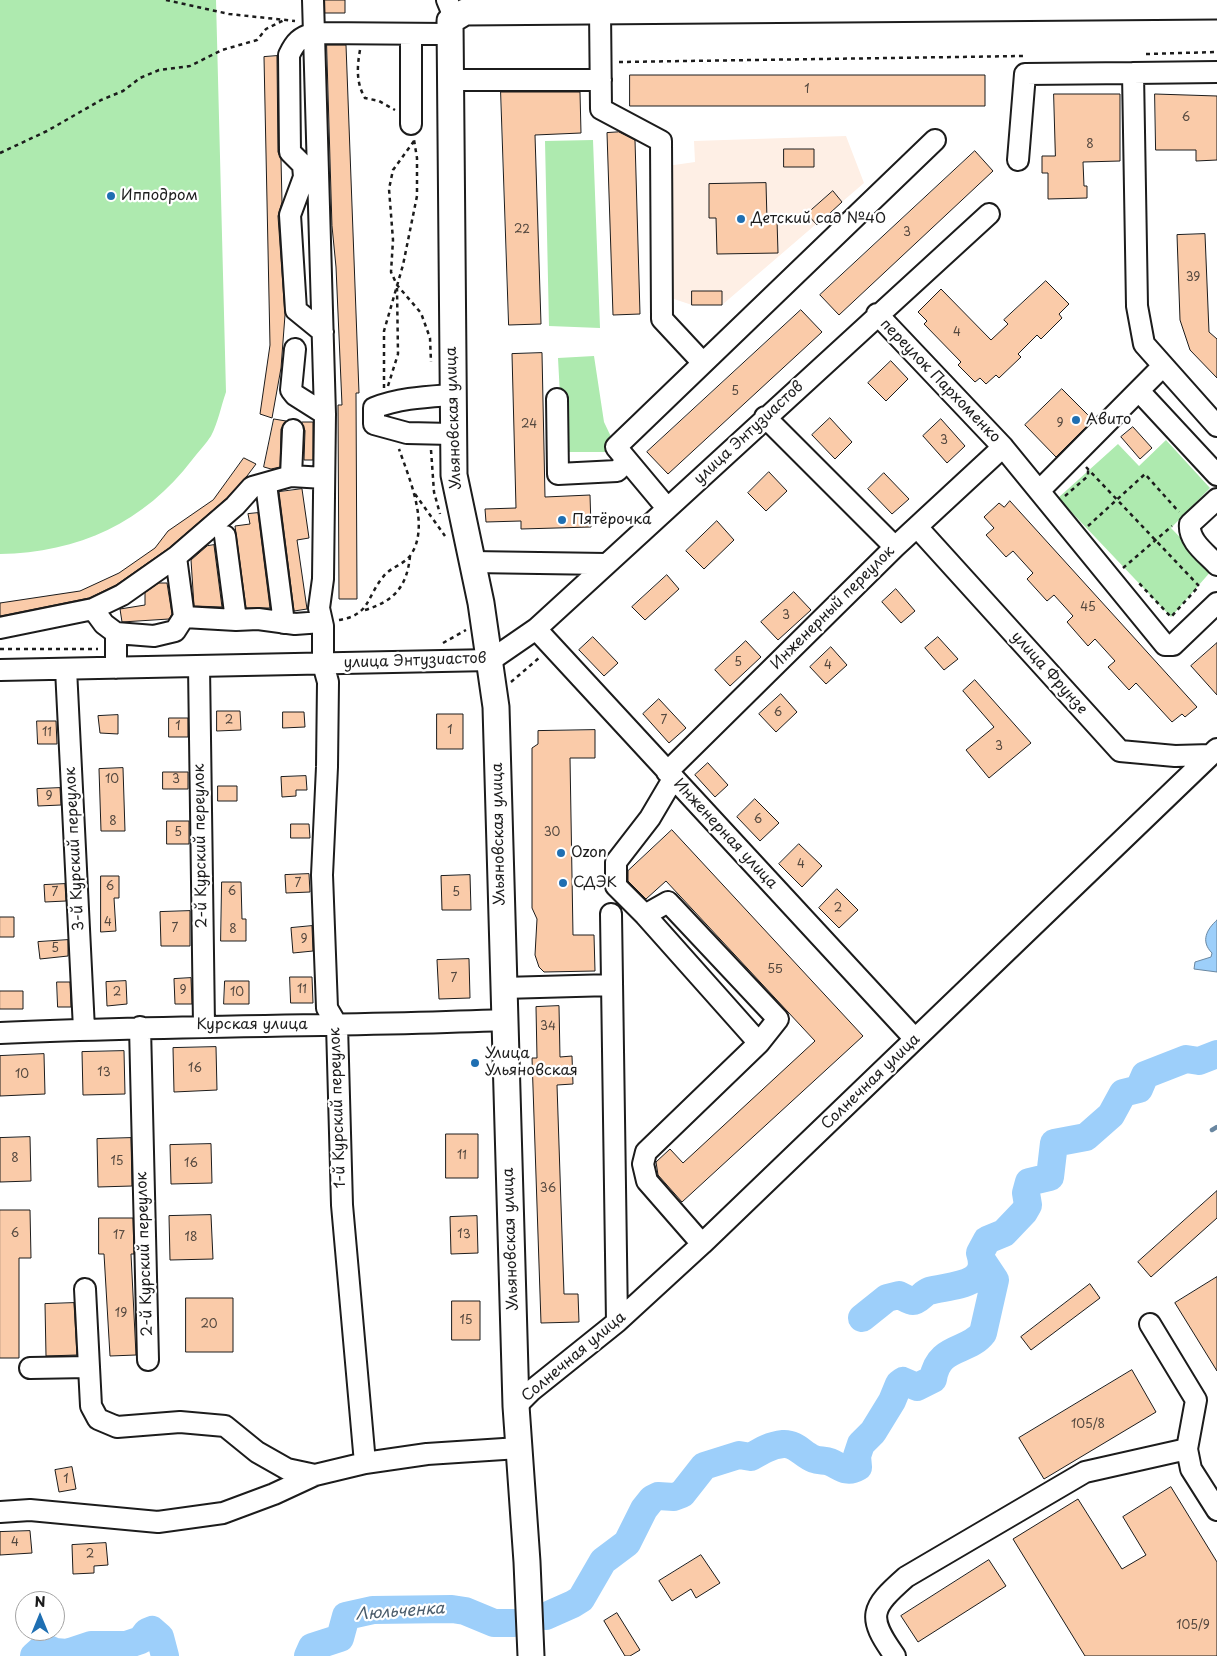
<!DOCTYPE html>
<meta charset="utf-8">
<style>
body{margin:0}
#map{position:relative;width:1217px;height:1656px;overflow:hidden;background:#fff;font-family:"Playpen Sans",sans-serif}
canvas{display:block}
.north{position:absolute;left:15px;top:1591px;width:50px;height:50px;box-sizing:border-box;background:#fff;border:1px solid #a4a4a4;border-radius:50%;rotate:0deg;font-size:14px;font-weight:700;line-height:20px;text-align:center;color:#1c1c1c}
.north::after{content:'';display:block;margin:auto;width:18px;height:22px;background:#1f6fb2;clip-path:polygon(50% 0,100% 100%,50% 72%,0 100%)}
</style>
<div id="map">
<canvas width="1217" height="1656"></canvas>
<div class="north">N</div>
</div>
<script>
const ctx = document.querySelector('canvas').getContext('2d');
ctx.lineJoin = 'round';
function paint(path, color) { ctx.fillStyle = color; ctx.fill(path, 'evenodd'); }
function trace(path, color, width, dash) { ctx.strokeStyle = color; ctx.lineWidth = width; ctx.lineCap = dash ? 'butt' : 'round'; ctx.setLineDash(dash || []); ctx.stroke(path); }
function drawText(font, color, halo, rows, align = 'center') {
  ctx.font = font + ' "Playpen Sans",sans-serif'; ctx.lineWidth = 4.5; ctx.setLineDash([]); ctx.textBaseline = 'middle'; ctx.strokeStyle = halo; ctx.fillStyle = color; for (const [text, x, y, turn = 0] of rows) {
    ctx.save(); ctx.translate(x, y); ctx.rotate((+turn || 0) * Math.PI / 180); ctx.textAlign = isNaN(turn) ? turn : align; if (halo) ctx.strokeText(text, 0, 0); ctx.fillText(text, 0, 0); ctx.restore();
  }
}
paint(new Path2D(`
 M846,136l18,47 -142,122h-30l-24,-8 -1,-131 28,-4 -1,-21z`), '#feefe5');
paint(new Path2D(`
 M0,0h216l10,392c-5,14 -8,31 -15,44 -5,8 -13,16 -19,24 -47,62 -114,93 -192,94z
 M593,140l7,188 -51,-2 -4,-185z
 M594,356l10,66 9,19 -3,11h-47l-5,-94z
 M1166,440l44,48 -39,40 41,42 -41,47 -113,-119 60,-54 21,22z`), '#aeeaaf');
const water = new Path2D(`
 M1217,920v52l-23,-3 1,-7 16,-5 1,-4c-12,-12 -5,-24 5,-33z`);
paint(water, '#9dcffa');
trace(water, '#6987a1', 1);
trace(new Path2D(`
 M1212,1130l5,-3`), '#6987a1', 4.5);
trace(new Path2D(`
 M862,1318l25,-20 12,-3c5,2 10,6 14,6 6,0 10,-8 16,-10 21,-6 62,-4 51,-38l7,-13 17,-7 20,-21 4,-7 -2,-12 3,-11 21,-5 4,-34 32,-6 25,-22 12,-22 16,-4 6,-14 41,-16 13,2 18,-7
 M546,1616l27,-12 8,-5 22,-38 24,-18 17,-34 8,-10 6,-3 16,1 8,-3 22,-28 35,-11 12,2c10,-6 20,-12 32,-13 13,-1 20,11 31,15 5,2 11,1 16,3 10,4 16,12 28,5l-1,-11 4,-12 12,-12 19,-31 7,-17 4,-3 14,6 16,-8c5,-34 35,-26 50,-46l12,-53 -12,-18
 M34,1656l10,-9 11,5 12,1 24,-8h35l15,-5 6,-8 5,-2 8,7 5,19
 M308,1656l4,-9 28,-9 6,-22 27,-6 79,-1 13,2 29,12h20`), '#9dcffa', 28);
const building = new Path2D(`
 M325,0h20v13h-20z
 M327,45h19l13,348h-3l1,206h-18l-1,-194h4l-6,-138 -4,-41z
 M277,56l1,96 3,7 1,43 -4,14 7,99 -4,53 -9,50 -12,-4 10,-69 -6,-288z
 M630,75h355v31h-355z
 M501,92h79l1,41 -46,2 6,189 -32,1z
 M1054,94h66v67l-37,1 1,24h3v12l-39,1v-26h-6v-17h13z
 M1155,94l62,2v64l-21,1v-11h-40z
 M619,132l16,8 5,174 -27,1 -6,-182z
 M784,149h30v18h-30z
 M975,151l18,20 -154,144 -19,-20z
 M766,183l1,37h10l1,33 -61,1 -1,-36h-7v-34z
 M833,191l9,11 -25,23 -10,-11z
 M1205,234l4,98 8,7v39l-27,-28 -10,-30 -3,-85z
 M1046,281l23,23 -10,10 3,4 -21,21 -4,-4 -19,19 3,3 -22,21 -3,-3 -10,9 -6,-6 -5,4 -17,-17 3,-3 -37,-38 3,-3 -9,-9 23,-23 50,51 17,-16 -4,-4z
 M692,291h30v14h-30z
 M801,310l21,22 -154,142 -21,-22z
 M542,353l3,144 45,-2 1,32 -70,2v-8l-35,1 -1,-13 31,-1 -4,-154z
 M891,361l17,18 -22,22 -18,-18z
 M1062,389l31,31 -37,37 -31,-32z
 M830,418l22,24 -17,17 -23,-24z
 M274,419l12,2 -5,8 -1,38 -9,2 -7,-2z
 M941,419l24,27 -18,17 -24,-27z
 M302,422h11v38h-9l1,-29z
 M1133,427l19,21 -12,11 -19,-22z
 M244,458l12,6 -9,12 -20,22 -58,50 -53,37 -27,13 -89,18v-13l80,-12 39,-18 36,-25 13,-17 45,-31z
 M769,472l18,19 -21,20 -18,-18z
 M884,473l25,26 -17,15 -24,-25z
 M302,489l7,49 -12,2 10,69 -13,2 -15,-119z
 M1010,501l187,206 -12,10 -3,-3 -10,8 -36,-39 -7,7 -21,-23 7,-6 -20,-22 -7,7 -21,-24 6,-6 -19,-21 -7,6 -20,-22 6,-6 -20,-22 -7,6 -20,-22 8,-7 -10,-11 15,-14 5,4z
 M258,513l12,95h-24l-11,-82 15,-2 -2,-10z
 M717,521l17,19 -30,29 -18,-18z
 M214,545l8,62 -28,-1 -3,-46 16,-14z
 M667,575l12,14 -34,31 -13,-13z
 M159,583h8l5,31 -3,5 -47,3 -2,-13 25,-4v-12z
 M896,589l19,22 -14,12 -19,-21z
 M794,592l17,18 -33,30 -17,-18z
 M593,637l25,26 -14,13 -25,-26z
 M938,637l20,22 -14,11 -19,-22z
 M746,641l15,16 -31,29 -15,-16z
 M1217,643v52l-26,-29z
 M831,647l16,18 -21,19 -16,-17z
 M975,680l56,63 -42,35 -23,-28 28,-23 -31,-36z
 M781,694l16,18 -21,20 -17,-18z
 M659,699l27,29 -17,15 -26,-29z
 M217,711h23l1,19 -24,1z
 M283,712h21l1,15 -22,1z
 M437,714h26v35h-26z
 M118,715v19l-18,-1 -2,-17z
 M169,718h19v19h-19z
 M37,721h19l1,23h-19z
 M595,730v28h-25l3,177h21l1,36 -51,1 -5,-5 -4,-12 2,-36 -5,-11v-160l6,-4v-13z
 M708,763l20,22 -13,12 -20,-22z
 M123,768l2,63h-24l-2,-62z
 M163,772h25v17h-25z
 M306,776l1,14h-11v6l-14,1 -1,-20z
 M218,786h19v15h-19z
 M60,788l1,17 -23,1 -1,-17z
 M755,799l24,24 -19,18 -23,-24z
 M167,821h22v23h-22z
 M291,824h18l1,14h-19z
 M672,830l191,206 -181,166 -24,-27 -2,-13 14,-13 13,14 132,-122 -149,-160 -20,18 -18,-18v-10z
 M799,844l23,22 -20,21 -23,-23z
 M309,874l1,18 -24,1 -1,-18z
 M470,875l1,35h-29l-1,-34z
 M101,876h18v22h-5l2,33 -15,1z
 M222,882h19l1,37h4v22h-25z
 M65,884l1,17 -21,1 -1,-17z
 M837,889l21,21 -19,18 -20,-20z
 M190,911v35h-29l-1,-34z
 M0,917h14v20h-14z
 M312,926l1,25 -20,2 -2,-25z
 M68,940v16l-28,3 -2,-17z
 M469,959l1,39 -31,1 -2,-39z
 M290,977h22l1,26h-22z
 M191,978l1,26h-17l-1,-25z
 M126,981l1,23 -20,2 -1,-24z
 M225,981h24v23h-25z
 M57,982h13l1,25h-13z
 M0,991h23v18h-23z
 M559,1006l1,51 12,-1 1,28 -16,1 7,209h14l1,28 -38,1 -9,-265h5l-1,-51z
 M216,1047l1,43 -43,2 -1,-44z
 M124,1051l1,43 -42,1 -1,-43z
 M44,1054l1,40 -45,2v-40z
 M446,1134h32v44h-32z
 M30,1137l1,44 -31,1v-44z
 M131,1138l1,48 -34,1 -1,-48z
 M211,1144l1,39 -41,1 -1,-39z
 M1217,1191v27l-66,59 -13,-15z
 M0,1210h30l1,48h-12v100h-19z
 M211,1215l2,44 -43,1 -1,-44z
 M477,1216l1,37 -27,1 -1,-37z
 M99,1218h34l1,36h-3l5,101 -26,1 -6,-102h-5z
 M1217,1277v94l-42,-68z
 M1090,1284l10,14 -69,52 -10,-13z
 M186,1298h47v54h-47z
 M452,1301h28v39h-28z
 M74,1303l3,52 -31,1 -1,-52z
 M1132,1370l24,42 -112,67 -25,-41z
 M72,1467l4,22 -17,3 -4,-22z
 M1171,1487l46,75v94h-132l-72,-117 65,-40 44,70 24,-14 -23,-38z
 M30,1531l2,22 -32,2v-23z
 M106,1543l2,22 -14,1v7l-21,1 -1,-29z
 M701,1555l19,28 -24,15 -5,-9 -19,12 -13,-20z
 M989,1560l17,26 -88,56 -17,-26z
 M617,1613l23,37 -10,6h-5l-21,-35z`);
paint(building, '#facba9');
trace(building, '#1c1c1c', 1);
const minor = new Path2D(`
 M313,0l12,414 -2,165 -4,29 4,18v38l5,18 -1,85 -5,108 5,133 10,17 5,180 23,258
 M447,0l7,17
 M600,10l1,99 60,32 1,178 41,44
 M411,34v90
 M1217,72l-84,1 4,233 7,38 73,82
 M450,80h151
 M1018,160l7,-86 108,-1
 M877,314l126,133 162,198h8l44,-42
 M323,332l-27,-22 -6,-95 14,-38 -1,-12 -13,-13 -1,-97c6,-13 11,-18 25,-22l135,1
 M295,349l-4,41 4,5 30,19
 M1139,391l78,84
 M452,395c-27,2 -52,3 -78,13v16l33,9 45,1
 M557,399l1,75 59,-3 10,-10
 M765,417l130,130
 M291,476l2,-46
 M266,484l18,139
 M1039,491l124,-125
 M1217,499l-27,25c-2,17 16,29 27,41
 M667,508l-51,-61 319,-307
 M917,527l203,224 55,5 36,-1
 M225,536l11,84
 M176,557l59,-51 17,-19 39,-11 33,2
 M472,562l134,2
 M184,617l52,3 22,-1 37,5 27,-2
 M0,628l93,-19 29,-14 54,-38 8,60 -9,14 -21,5 -38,-3 -12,-9 -11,-15
 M536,629l379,410
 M199,666l5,359
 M116,668v-35
 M66,669l18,360
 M0,670l491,-10 45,-31 453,-415
 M667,772l228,-225 108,-100
 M673,779l-23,39 -34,44v24l29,29 114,128 -113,109 -3,12 4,17 55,63
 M611,914l6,408
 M645,915l23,-13 110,117 -19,24
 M503,988l109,-3
 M140,1027l8,333
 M0,1033c168,-8 336,-6 504,-13
 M85,1289l4,78
 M1150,1324l46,76 -9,49 4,20 26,41
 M30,1368l59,-1 2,39 7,13 19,8 63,-5 45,4 32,26 30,17 28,6
 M516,1406l15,-15 86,-69 85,-78 515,-495
 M0,1512l30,-2 128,12 65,-9 51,-19 41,-19 50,-12 62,-9 92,-6
 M895,1656c-29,-40 -24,-48 11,-79l179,-105 102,-23`);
const major = new Path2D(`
 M531,1656l-4,-94 -11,-156 -20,-699 -15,-104 -27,-128 -4,-454 15,-9 752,-6`);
trace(minor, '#1c1c1c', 24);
trace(major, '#1c1c1c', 29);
trace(new Path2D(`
 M166,0l63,14 66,7
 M360,50c-3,17 -4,33 5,48l14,3 16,9
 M1146,54l71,-2
 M619,62l404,-6
 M414,141l-21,29 -4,19 4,51 -2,32 6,13 24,28 9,25 1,24
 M0,153l47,-22 54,-31 22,-9 17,-13 19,-8 31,-4 32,-16 35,-10 9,-11 18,-9
 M388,386l10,-32 -1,-66
 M384,388v-57l19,-66 14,-69v-38l-3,-18
 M431,450l3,42 6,22
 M1086,467l113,119 -28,31 -34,-36
 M415,494l30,42
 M1065,496l23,-20v-6
 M1088,526l57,-52 34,38
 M1123,568l49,-42
 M365,610c29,-9 42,-23 45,-54
 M339,620c31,-5 27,-22 44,-43 6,-9 20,-12 27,-21 21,-29 -1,-78 -11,-107
 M443,643l23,-13
 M0,649h98
 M511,682l28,-24`), '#1c1c1c', 2.5, [4, 4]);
trace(minor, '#fff', 20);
trace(major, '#fff', 25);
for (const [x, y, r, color] of [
 [111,196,5,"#1f6fb2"],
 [741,219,5,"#1f6fb2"],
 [1076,420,5,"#1f6fb2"],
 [562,520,5,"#1f6fb2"],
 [561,853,5,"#1f6fb2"],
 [563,883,5,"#1f6fb2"],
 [475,1063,5,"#1f6fb2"]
]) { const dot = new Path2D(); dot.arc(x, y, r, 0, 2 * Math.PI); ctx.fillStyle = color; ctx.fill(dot); trace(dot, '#fff', 2); }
drawText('12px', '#54483f', null, [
 ["1",807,90],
 ["6",1186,118],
 ["8",1090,145],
 ["22",522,230],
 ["3",907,233],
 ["39",1193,278],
 ["4",957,333],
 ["5",735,392],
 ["9",1060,424],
 ["24",529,425],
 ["3",944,441],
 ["45",1088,608],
 ["3",786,616],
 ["5",738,663],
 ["4",828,666],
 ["6",778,713],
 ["2",229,721],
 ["7",664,721],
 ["1",178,727],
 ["1",450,731],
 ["11",47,733],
 ["3",999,747],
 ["10",112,780],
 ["3",176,780],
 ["9",49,797],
 ["6",758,820],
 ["8",113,822],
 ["5",178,833],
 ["30",552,833],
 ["4",801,865],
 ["7",298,884],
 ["6",110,887],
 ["6",232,892],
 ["7",55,893],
 ["5",456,893],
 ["2",838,909],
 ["4",108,923],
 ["7",175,929],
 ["8",233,930],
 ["9",304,940],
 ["5",55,949],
 ["55",775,970],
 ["7",454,979],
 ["11",302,990],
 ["9",183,991],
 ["2",117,993],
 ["10",237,993],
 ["34",548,1027],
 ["16",195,1069],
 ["13",104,1073],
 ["10",22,1075],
 ["11",462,1156],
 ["8",15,1159],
 ["15",117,1162],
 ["16",191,1164],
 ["36",548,1189],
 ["6",15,1234],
 ["13",464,1235],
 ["17",119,1236],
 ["18",191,1238],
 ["19",121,1314],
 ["15",466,1321],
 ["20",209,1325],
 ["105/8",1088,1425],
 ["1",66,1480],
 ["4",15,1543],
 ["2",90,1555],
 ["105/9",1193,1626]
]);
drawText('15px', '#1c1c1c', '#fff', [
 ["Ипподром",121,196],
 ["Детский сад №40",751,219],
 ["Авито",1086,420],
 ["Пятёрочка",572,520],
 ["Ozon",571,853],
 ["СДЭК",573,883],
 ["Улица",485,1054],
 ["Ульяновская",485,1071]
], 'left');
drawText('15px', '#1c1c1c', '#fff', [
 ["переулок Пархоменко",940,381,46],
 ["Ульяновская улица",454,418,-92],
 ["улица Энтузиастов",749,433,-43],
 ["Инженерный переулок",833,608,-45],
 ["улица Энтузиастов",415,661,-2],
 ["улица Фрунзе",1049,673,48],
 ["Ульяновская улица",499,834,-91],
 ["Инженерная улица",725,834,47],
 ["2-й Курский переулок",201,846,-91],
 ["3-й Курский переулок",75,849,-93],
 ["Курская улица",252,1025],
 ["Солнечная улица",871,1082,-44],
 ["1-й Курский переулок",338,1108,-92],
 ["Ульяновская улица",511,1239,-92],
 ["2-й Курский переулок",145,1254,-92],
 ["Солнечная улица",574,1357,-40]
]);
drawText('italic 16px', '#495b6a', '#fff', [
 ["Люльченка",400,1612,-4]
]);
</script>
